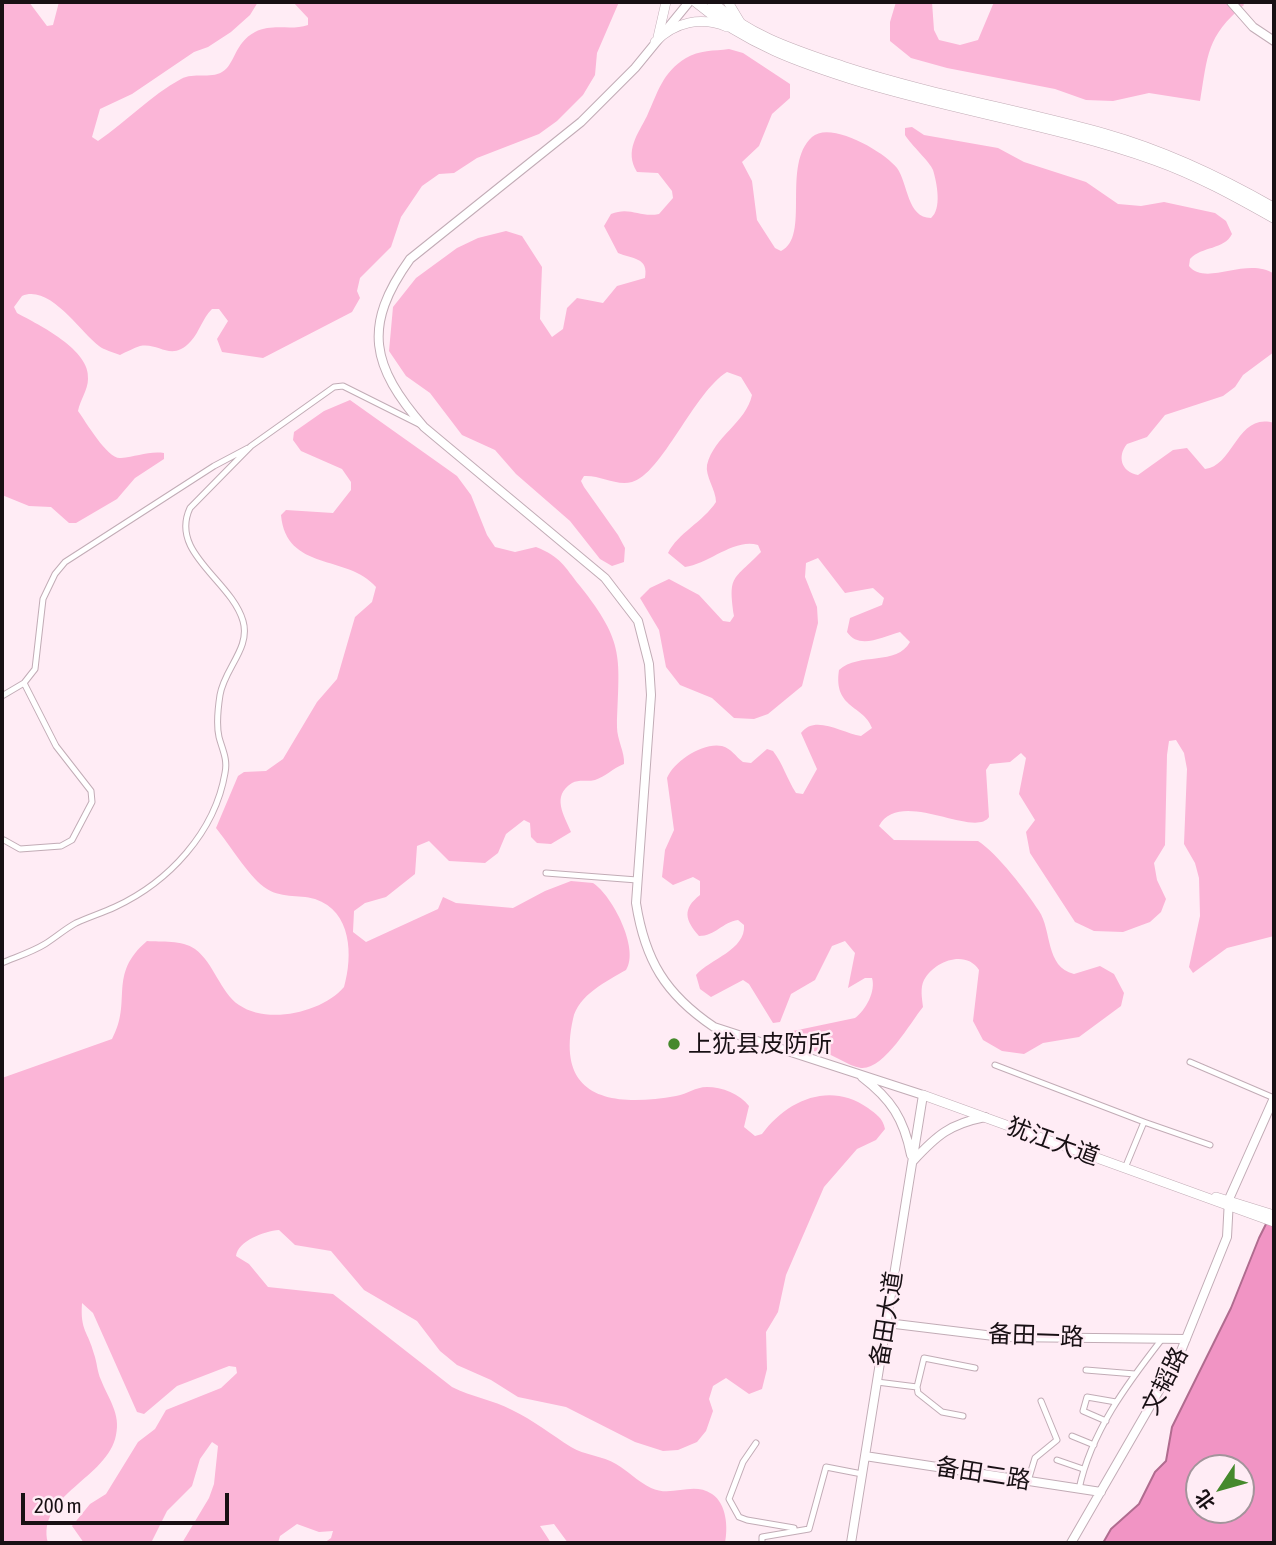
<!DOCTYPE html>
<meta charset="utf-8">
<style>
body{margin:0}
#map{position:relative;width:1276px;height:1545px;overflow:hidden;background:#ffecf5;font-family:"Asap Condensed","Noto Sans SC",sans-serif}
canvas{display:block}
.frame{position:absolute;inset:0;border:4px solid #181014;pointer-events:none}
.north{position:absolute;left:1185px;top:1454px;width:70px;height:70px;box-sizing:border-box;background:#ffecf5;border:2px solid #a3949b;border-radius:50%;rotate:234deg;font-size:19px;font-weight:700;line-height:28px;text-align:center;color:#181014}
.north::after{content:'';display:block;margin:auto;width:24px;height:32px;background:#45892c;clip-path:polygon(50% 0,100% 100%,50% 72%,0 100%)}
.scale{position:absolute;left:21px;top:1493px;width:208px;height:32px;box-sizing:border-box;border:4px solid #181014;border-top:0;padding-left:9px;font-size:21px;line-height:24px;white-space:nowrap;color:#181014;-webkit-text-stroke:5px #ffecf5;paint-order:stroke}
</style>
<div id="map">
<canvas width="1276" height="1545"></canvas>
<div class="frame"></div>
<div class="north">北</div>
<div class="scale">200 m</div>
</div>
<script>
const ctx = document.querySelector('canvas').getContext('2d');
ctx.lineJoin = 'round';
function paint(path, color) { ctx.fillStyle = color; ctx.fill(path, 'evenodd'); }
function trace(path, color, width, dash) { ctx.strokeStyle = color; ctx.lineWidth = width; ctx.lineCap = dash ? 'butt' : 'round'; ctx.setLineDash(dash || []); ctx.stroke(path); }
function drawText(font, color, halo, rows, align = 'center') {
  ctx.font = font + ' "Asap Condensed","Noto Sans SC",sans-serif'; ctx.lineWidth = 5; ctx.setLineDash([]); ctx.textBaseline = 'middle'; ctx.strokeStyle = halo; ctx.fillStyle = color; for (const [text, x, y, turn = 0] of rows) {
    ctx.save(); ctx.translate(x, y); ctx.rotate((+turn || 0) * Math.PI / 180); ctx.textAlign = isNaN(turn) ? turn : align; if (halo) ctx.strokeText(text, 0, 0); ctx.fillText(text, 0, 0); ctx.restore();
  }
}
paint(new Path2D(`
 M2,2h27l18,24 6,-1 6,-23h199l-8,13 -19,17 -23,15 -14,5 -62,42 -32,15 -8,28 6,4c28,-19 53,-46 83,-62 13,-7 29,0 41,-7 13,-7 12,-29 33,-40 18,-9 36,-1 53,-7v-7l-15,-16h326l-22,51 -2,22 -12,20 -26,26 -18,13 -62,24 -23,15 -15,1 -17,12 -21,31 -10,30 -31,31 -3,13 3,7 -8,14 -89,46 -41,-6 -5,-13 11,-18 -9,-12h-7c-10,10 -12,22 -21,32 -20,22 -31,1 -51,5 -6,2 -14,6 -20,9 -7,-3 -16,-5 -21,-9 -19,-14 -49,-62 -77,-50l-8,11 3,6c22,12 74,37 71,66 0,11 -8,21 -10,32 8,11 30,49 43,47 15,-1 27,-7 43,-5v6l-29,19 -18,21 -41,24h-7l-18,-16 -22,-1 -27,-11z
 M896,2h36l2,28 5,10 21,5 18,-5 16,-38h248l2,3c-38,32 -36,50 -44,96l-51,-8 -36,8 -27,-1 -31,-11 -108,-21 -36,-10 -21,-17v-19z
 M729,49l14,4 47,31v14l-18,16 -13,32 -17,16 10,19 5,39 18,28 6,3c30,-14 0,-86 31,-114 18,-17 73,15 85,31 11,15 10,50 34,50 11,-9 6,-35 2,-48 -3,-8 -22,-25 -28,-35v-7l7,-1 12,8 74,13 26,14 62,20 32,22 23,2 23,-4 51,11 11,8 6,13c-8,16 -30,12 -42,25l-1,7c17,21 58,-10 85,8v78l-31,23 -8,12 -12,9 -58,19 -18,22 -20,7c-10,12 -6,28 11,31l35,-25 14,-2 18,21c29,-3 32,-57 69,-46v513l-47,12 -34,25 -4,-6 11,-51 -1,-38 -4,-15 -11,-19 3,-75 -3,-16 -8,-13 -7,1 -2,14 -2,90 -11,18 3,17 9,19 -5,13 -11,10 -27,10 -29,-1 -19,-9 -45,-69 -4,-21 9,-12 -16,-26 7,-36 -5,-5 -11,9 -20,2 -4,6 3,47c-15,22 -89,-30 -110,9l15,14 84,1c19,12 49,51 61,70 13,19 6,56 35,63l26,-8 14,8 10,19 -3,13 -42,31 -36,6 -19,11 -22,-3 -19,-11 -10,-19 6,-51c-13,-21 -45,-9 -55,10 -4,8 -2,18 -1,27 -13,16 -39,63 -62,61 -14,-2 -26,-14 -41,-16 -14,-2 -25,-5 -27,-21l62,-13c11,-8 21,-27 17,-40h-7l-17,10 7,-35 -10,-12 -13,5 -17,34 -24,14 -11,28 -7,1 -24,-39 -6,-4 -32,17 -11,-8 -4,-14c14,-16 50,-25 48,-50l-6,-5c-15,2 -23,16 -39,16 -14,-16 -17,-27 1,-41v-14l-7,-4 -20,8 -11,-8 3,-27 9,-20 -7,-52c7,-17 36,-36 55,-32 10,3 13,10 21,16l8,1 16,-14 6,2c10,13 14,28 23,42l7,1 14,-25 -16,-36c14,-19 41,0 60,3l11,-8c-8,-23 -39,-19 -33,-58 20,-18 58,-4 71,-28l-10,-10c-18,5 -41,18 -53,0l3,-14 32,-13 2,-7 -11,-10 -28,5 -27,-35 -12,5 -1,14 12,30 1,16 -16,63 -34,28 -14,5 -20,-1 -22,-20 -32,-13 -14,-18 -7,-37 -19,-32 10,-10 19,-9 30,16 24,26 7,1 4,-6c-6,-42 -1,-35 27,-64l-3,-7c-24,-7 -49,19 -73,22l-17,-14c10,-20 35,-31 48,-51 0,-12 -11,-26 -9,-37 7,-29 39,-42 45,-70l-11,-18 -14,-5c-32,19 -66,103 -95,110 -17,4 -31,-7 -48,-6l-3,5 3,6 34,48 7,13 -1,14 -12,4 -12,-7 -30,-38 -54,-47 -21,-24 -33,-15 -32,-42 -24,-17 -17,-25 4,-44 23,-29 41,-30 21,-10 28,-7 16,5 20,31 -2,52 12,18 11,-8 4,-21 10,-10 26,5 14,-17 28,-8c4,-21 -13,-19 -27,-25l-14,-27 7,-12c19,-8 29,4 48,0l14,-16 -1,-7 -14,-18 -21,-1c-13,-21 1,-38 10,-56 11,-24 15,-43 39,-58 13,-8 28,-7 43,-9z
 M350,400l107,76 14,19 16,40 8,12 20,5 21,-5c25,10 28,19 44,39 46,58 39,71 37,141 0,13 8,25 7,37 -11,4 -19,13 -29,16 -8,2 -16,-1 -23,3 -21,13 -8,32 -1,49l-20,12 -14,-1 -6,-6 -1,-14 -6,-3 -18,14 -8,19 -13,10 -36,-2 -20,-20 -12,5 -2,28 -29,23 -21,6 -11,8 -1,21 13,10 72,-33 5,-12 13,6 57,5 32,-17 26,-10 22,2c19,12 47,66 33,87 -19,11 -48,25 -53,49 -18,81 41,88 103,77 12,-2 19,-9 31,-9 15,0 33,7 42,19l-5,21 11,9 7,-2c25,-34 68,-53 106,-26 8,6 15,10 17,21l-9,11 -19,9 -33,38 -38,88 -8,37 -12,20 1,37 -5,20 -13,5 -23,-16 -13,8 -4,13 4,12 -7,20 -9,11 -19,8 -15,1 -28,-9 -69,-35 -48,-10 -27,-17 -34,-15 -17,-14 -23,-30 -53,-31 -33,-39 -36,-6 -16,-15c-15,1 -41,11 -43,26l13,8 19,23 65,7 119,93c20,10 41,13 60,23 21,10 40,25 59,37 13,8 32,9 45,17 12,7 21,17 35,24 21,10 41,-7 61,6 15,10 16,34 13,49h-157l-14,-19 -14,2 11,17h-227l7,-5 2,-7 -14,1 -22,-8 -17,12 -2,7h-96l27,-45 5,-14 4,-38 -6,-4 -12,17 -8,27 -25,25 -16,32h-67l-12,-17 18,-22 16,-10 32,-52 17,-13 11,-19 55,-22 16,-15 -1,-6 -7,-1 -52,20 -33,28 -7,-2 -44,-99 -11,-10c-2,28 6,28 12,51 3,8 3,17 7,26 7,18 20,34 15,55 -8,43 -80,60 -68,108h-46v-465l110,-39c21,-38 -5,-64 35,-98 14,1 35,-1 48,8 19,14 25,43 44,56 29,20 84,7 105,-18 9,-31 8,-76 -29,-88 -17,-5 -35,0 -51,-12 -16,-12 -35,-43 -48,-59l22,-52 6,-4 22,-1 17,-12 34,-57 20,-23 18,-62 17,-15 4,-15c-28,-33 -90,-15 -95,-72l5,-5 47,3 18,-23v-8l-9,-13 -41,-18 -8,-11 1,-8 30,-21z`), '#fbb5d7');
const water = new Path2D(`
 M1274,1208v335h-171l8,-14 28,-25 16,-32 11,-11 6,-34 59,-119 28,-70zM1199,1468h42v42h-42z`);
paint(water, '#f194c4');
trace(water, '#b06c8f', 2);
const street = new Path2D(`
 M2,696l22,-13 11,-14 8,-70 12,-25 10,-12 149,-96 34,-18
 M4,840l16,9 41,-3 11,-6 20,-38 -1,-11 -35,-45 -32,-63
 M546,873l91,7
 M2,963c14,-6 30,-11 43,-19 11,-7 20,-15 31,-21 13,-6 26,-10 39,-16 54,-25 100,-75 110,-134 3,-14 -3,-24 -6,-36 -3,-13 -1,-29 1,-42 4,-26 31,-47 23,-74 -12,-41 -74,-68 -53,-113l61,-62 83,-59 9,-1 78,39
 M1190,1062l84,36
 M995,1065l149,57 -19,46
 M1144,1122l66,23
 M1086,1370l49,4
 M877,1382l40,5
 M963,1416l-21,-4 -24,-19 -1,-6 7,-29 51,10
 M1106,1421l-23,-10 4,-14 29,5
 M1072,1436l22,9
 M756,1443l-13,19 -14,37 10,18 8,3 47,8
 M1057,1460l26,9
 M1028,1481l7,-23 22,-18 -16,-39
 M1079,1489c12,-57 48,-105 83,-150
 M762,1543v-6l47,-8 17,-62 36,7`);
const secondary = new Path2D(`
 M689,2l-54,66 -54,54 -171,137c-48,67 -39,107 14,168l181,151 33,43 11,43 2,31 -15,208c9,57 29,91 78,124l209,68 -72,448
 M1231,2l22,25 21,14
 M862,1077c29,22 42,42 49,78
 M913,1161c24,-26 37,-37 72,-44
 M887,1323l115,14 184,2
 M865,1456l236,36
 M1071,1543l108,-187 48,-119 2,-38 45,-101`);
const primary = new Path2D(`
 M728,2l12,20
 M658,37l8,-35
 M655,42c20,-20 46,-26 72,-15
 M923,1095l351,127
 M1216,1197l58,18`);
const highway = new Path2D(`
 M696,2c50,42 105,61 166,80 96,29 198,44 293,78 42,15 80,36 119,58
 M712,2c36,34 85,49 132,65 86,28 174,43 261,67 60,17 115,43 169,74`);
trace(street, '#c2acb6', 7);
trace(secondary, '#c2acb6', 10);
trace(primary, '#c2acb6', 10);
trace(highway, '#c2acb6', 11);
trace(street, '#fff', 5);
trace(secondary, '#fff', 8);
trace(primary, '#fff', 9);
trace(highway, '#fff', 10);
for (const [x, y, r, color] of [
 [674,1044,7,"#45892c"]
]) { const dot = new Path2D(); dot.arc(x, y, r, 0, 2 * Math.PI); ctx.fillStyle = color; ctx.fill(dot); trace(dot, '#ffecf5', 2.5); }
drawText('24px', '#181014', '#ffecf5', [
 ["上犹县皮防所",688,1044]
], 'left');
drawText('24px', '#181014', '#ffecf5', [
 ["犹江大道",1053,1142,20],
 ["备田大道",887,1319,-81],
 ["备田一路",1036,1336,2],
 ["文韬路",1165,1381,-63],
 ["备田二路",983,1474,9]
]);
</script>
